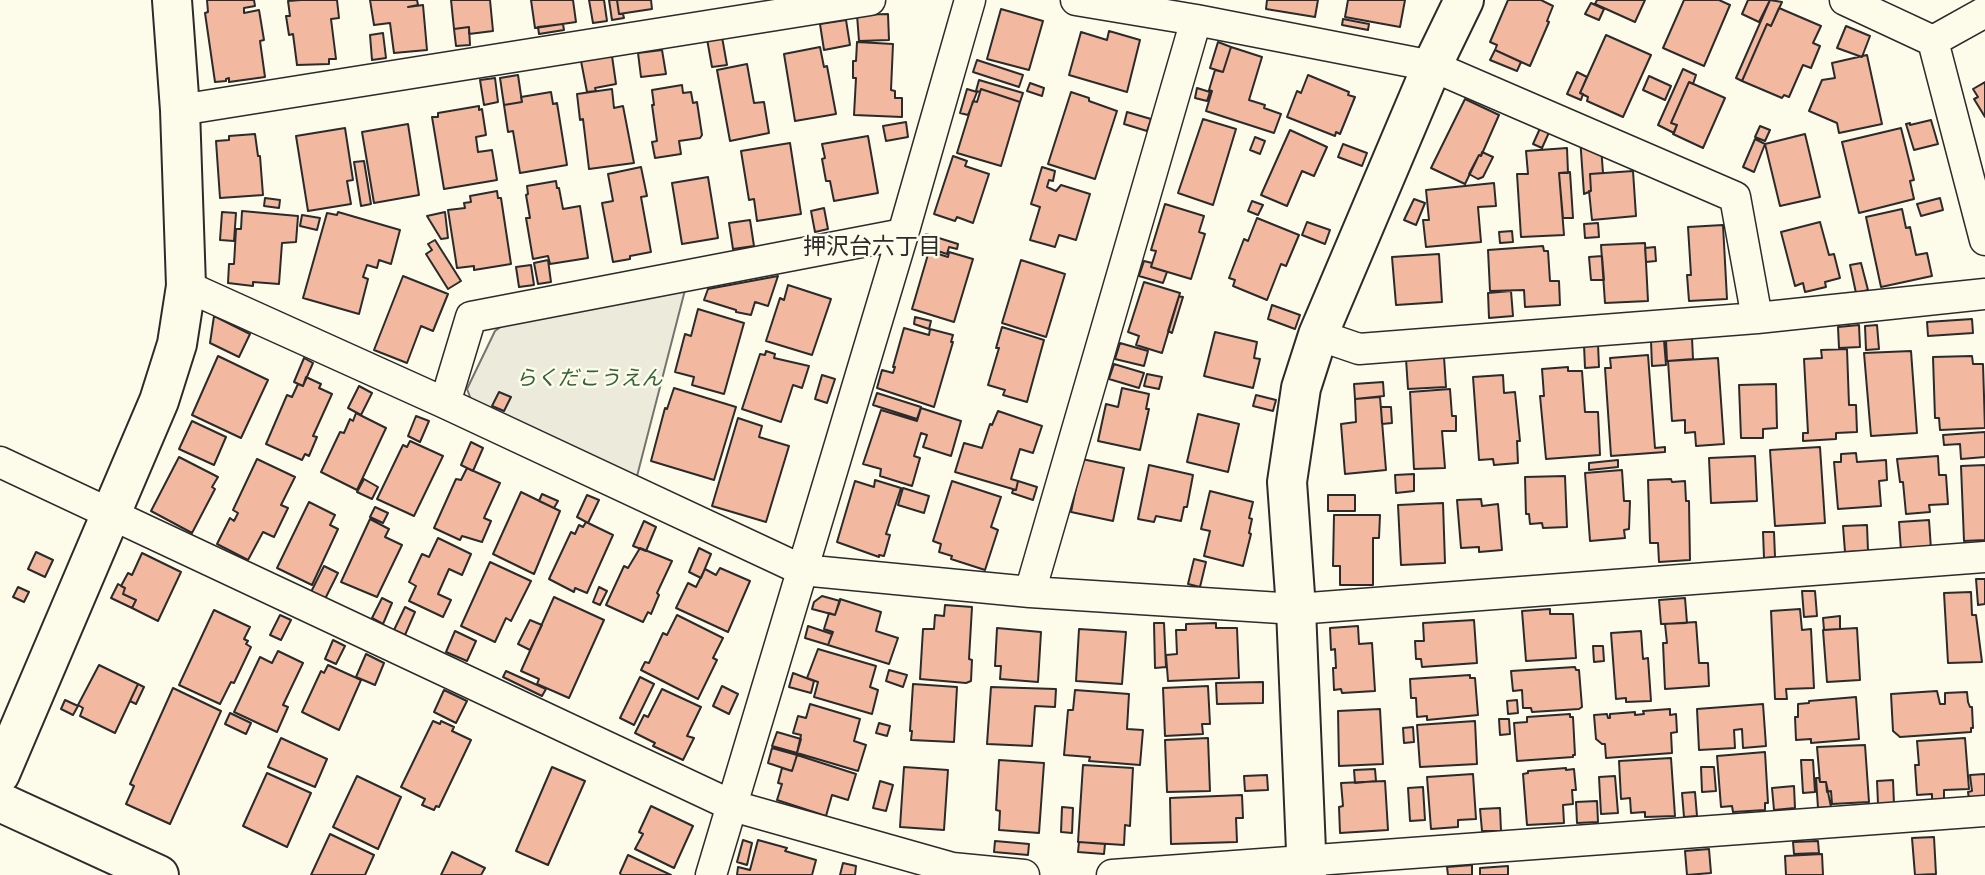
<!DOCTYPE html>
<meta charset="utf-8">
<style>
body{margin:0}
canvas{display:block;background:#fdfbea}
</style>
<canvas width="1985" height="875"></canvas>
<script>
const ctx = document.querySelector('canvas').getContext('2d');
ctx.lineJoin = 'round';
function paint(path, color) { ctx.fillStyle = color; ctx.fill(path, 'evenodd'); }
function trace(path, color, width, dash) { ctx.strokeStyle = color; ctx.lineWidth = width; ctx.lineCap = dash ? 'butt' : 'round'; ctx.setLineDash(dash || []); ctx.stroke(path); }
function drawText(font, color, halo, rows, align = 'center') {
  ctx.font = font + ' Lora,"Noto Sans JP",serif'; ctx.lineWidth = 5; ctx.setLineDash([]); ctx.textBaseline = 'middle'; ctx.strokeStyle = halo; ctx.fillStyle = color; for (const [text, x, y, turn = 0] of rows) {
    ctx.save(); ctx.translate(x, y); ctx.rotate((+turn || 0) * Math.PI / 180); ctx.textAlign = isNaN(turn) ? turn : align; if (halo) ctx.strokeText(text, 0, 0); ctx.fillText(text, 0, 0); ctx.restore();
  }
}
const green = new Path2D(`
 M685,290l-49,190 -164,-78 -5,-13 28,-58 11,-8z`);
paint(green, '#ecebdb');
trace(green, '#74746e', 2);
const building = new Path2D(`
 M207,0h47l1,6 -11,2v5l15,-3 5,30 -4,1 5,36 -36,5v-4l-3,1v2l-11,1 -10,-69 3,-1z
 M301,0h36l2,18 -8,1 5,40h-7v5l-32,1 -4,-31 -4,1 -3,-19h4l-2,-15z
 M370,0h47l1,5 -10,2 15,-2 4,45 -33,3 -4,-30 -16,2z
 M451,0h39l3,31 -24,3v-7l-15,2z
 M531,0h42l3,22 -41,6z
 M589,0h15l3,21 -14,2z
 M609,0h8l2,14h4l1,4 -12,2z
 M617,0h34l1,9 -33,5z
 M1267,0h51l-3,17 -49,-8z
 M1348,0h57l-5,27 -55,-10z
 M1508,0h33l12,6 -6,15 2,1 -19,44 -35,-16 2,-5 -7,-3z
 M1597,0h48l-10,22 -40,-18z
 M1684,0h35l11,5 -26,61 -41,-18z
 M1748,0h22l-11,22 -17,-8z
 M1770,0l12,2 -11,24 -4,-2 -25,57 -6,-3z
 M1591,3l13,6 -5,11 -14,-6z
 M1779,8l42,18 -8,17 7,3 -9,22 -8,-3 -14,32 -5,-2 -2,3 -40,-17 25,-57 4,2z
 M1001,9l42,12 -14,49 -42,-11z
 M888,14l1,26 -30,1 -2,-26z
 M1343,19l26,5 -1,6 -26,-5z
 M846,20l4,25 -26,5 -4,-26z
 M563,24l1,6 -25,4 -1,-7z
 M1846,26l24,10 -8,21 -25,-9z
 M469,27l1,18 -14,1 -2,-17z
 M1109,31l31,9 -13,52 -58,-17 12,-43 26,8z
 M383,33l3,25 -14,2 -2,-25z
 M1606,35l45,20 -28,62 -36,-16 1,-4 -8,-4z
 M722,37l5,28 -15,2 -5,-28z
 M857,42l36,2 -2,46 4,1v7h7v19l-48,-2 2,-37h-3v-17h3z
 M1218,42l13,5 -8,25 -13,-4z
 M820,47l4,20 3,-1 9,48 -41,7 -11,-67z
 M1231,47l31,10 -13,43 16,5 -1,3 17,6 -7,19 -68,-22 6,-20 -3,-1 6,-20 8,2z
 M662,50l4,24 -25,3 -3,-24z
 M1495,50l26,12 -4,9 -27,-11z
 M1867,55l15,69 -43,9 -2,-10 -28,-12 13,-31 13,-2 -3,-15z
 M612,56l4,28 -21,4 1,3 -9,1 -6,-31z
 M977,60l46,15 -4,12 -46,-15z
 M747,64l7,39 10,-1 5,31 -39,8 -13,-71z
 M1683,69l13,6 -3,9 -4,-2 -18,41 6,2 -3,8 -16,-8z
 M1577,72l10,5 -7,16 3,1 -2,6 -14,-6z
 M518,75l4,27 -18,3 -4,-27z
 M1308,75l41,17 -1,3 7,2 -15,37 -4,-2 -1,4 -48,-19 10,-26 4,2z
 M1649,76l22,10 -6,14 -22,-10z
 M495,78l3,24 -14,3 -4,-25z
 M979,80l44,13 -3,9 -39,-13 -1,3 -4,-1z
 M1689,82l36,16 -22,50 -30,-14 4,-9 -6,-2z
 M1985,82v35l-11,-18 4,-2 -5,-8z
 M1030,83l14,5 -2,8 -15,-5z
 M682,85l1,8 8,-1 2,11 4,-1 5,33 -2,3 -21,3 2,13 -26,4 -3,-16 5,-1 -5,-36h2l-2,-15z
 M1197,88l13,4 -3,9 -12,-3z
 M612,89l2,19 9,-2 11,57 -45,6 -6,-50 -3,1 -3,-26z
 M967,89l10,3 -9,23 -8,-2z
 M981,89l39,13 -19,64 -44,-13 16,-52 4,1z
 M551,92l2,12 4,-1 10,62 -47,8 -7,-42 -5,1 -4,-27 18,-3 -1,-5z
 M1071,92l18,6v3l28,10 -22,68 -47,-15z
 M1465,99l34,16 -18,41 -2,-1 -14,29 -34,-16z
 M479,106v4l3,-1 4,26 -10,2 2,15 14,-2 5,30 -53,9 -12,-72h6v-4z
 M1127,112l24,7 -4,12 -23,-7z
 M1203,119l33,10 -23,76 -35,-12z
 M1931,120l7,24 -24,6 -8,-26 4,-1v2z
 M906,122l2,15 -22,4 -3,-15z
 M408,124l11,71 -45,8 -12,-71z
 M1542,124l9,4 -9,20 -9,-4z
 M1760,126l10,4 -5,11 -10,-4z
 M345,128l8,52 -6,1 4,23 -43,7 -12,-75z
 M1901,128l13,52 -4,1 4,18 -55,14 -17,-71z
 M1290,130l37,17 -13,29 -12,-5 -15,35 -26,-11z
 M255,134l3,22h2l3,39 -43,3 -4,-57 13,-1v-4z
 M1805,134l15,63 -40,9 -15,-62z
 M868,136l10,57 -44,8 -4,-20h-4l-4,-22 3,-1 -3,-14z
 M1255,137l10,4 -5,13 -10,-4z
 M1580,137l21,9 2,27 -13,1 1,17 -7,3z
 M1755,139l10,5 -11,28 -11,-5z
 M790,143l11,71 -44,7 -3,-22 -5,1 -8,-49z
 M1343,144l24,9 -5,13 -24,-9z
 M1567,148l1,25h-9l5,62 -43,2 -4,-63h11l-2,-23z
 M1482,152l11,5 -10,20 -5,2 -9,-5 10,-19 2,1z
 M953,156l14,5 -2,5 24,8 -16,49 -16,-6 -2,4 -21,-7z
 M364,161l7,43 -10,2 -7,-44z
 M641,167l6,29 -6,1 10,55 -21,4v3l-17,3 -11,-59 11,-2 -5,-27z
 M1042,167l13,4 -2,10 -4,-1 -2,7 9,4 5,-6 29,9 -14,46 -17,-5 -4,12 -25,-7 10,-33 -9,-3z
 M1633,171l3,45 -44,4 -3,-29h2l-1,-17z
 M1570,172l3,46h-10l-4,-45z
 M708,177l10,61 -36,6 -10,-61z
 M556,181l1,7h2l4,21 17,-3 8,52 -38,6 -2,-8 -15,3 -7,-41h4l-4,-23 2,-1 -1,-8z
 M1494,183l2,23 -18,1 3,35 -55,5 -3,-27h6l-3,-30z
 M497,191l1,7h3l10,66 -37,6v-4l-17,2 -9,-58 17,-2 -1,-5 7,-1 -1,-6z
 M265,198l15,2 -1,8 -15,-2z
 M1940,198l3,12 -22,6 -4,-12z
 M1414,199l11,4 -9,22 -12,-5z
 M1252,201l11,4 -5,10 -10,-4z
 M1165,204l39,12 -5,16 6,2 -14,45 -40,-12 5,-16 -5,-1z
 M824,208l4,21 -13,3 -4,-21z
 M1902,209l4,19 4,-1 6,28 11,-2 5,23 -51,11 -15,-70z
 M242,211l56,5 -2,26 -14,1 -3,41 -26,-2v4l-25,-3 1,-19h5l2,-35h5z
 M222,212l14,1 -2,28 -14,-1z
 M338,212l62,18 -9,34 -12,-4 -2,8 -10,-3 -4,12 5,2 -9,35 -56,-16 24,-85 10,2z
 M445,212l3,26 -7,1 -14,-23z
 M302,215l18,3 -3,12 -17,-4z
 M1257,218l42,17 -13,31 -5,-2 -14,36 -34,-14 2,-6 -6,-2 15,-39 4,2z
 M750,220l4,26 -21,3 -4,-26z
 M1307,222l23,8 -5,14 -23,-9z
 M1820,222l9,33 5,-1 6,24 -15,4 1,5 -21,5 -2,-9 -8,3 -14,-54z
 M1598,223l1,14 -14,1 -1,-14z
 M1723,225l4,74 -38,2 -2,-26h4l-3,-48z
 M1512,231l1,11 -13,1 -1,-11z
 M926,234l32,10 -1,5 -8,-2 -2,7 -25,-8z
 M435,240l26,41 -13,8 -22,-35 6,-4 -4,-6z
 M1645,243l3,58 -43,2 -4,-58z
 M1543,246l1,5h4l2,30h9l1,24 -35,2 -1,-17 -34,1 -2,-41z
 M1655,247l1,14 -10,1 -1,-14z
 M929,251l19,6 1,-5 24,7 -19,63 -42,-13z
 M1439,254l3,48 -46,3 -4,-48z
 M1602,256l2,24h-13l-2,-23z
 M548,260l3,22 -13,2 -4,-21z
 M1021,260l44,14 -19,63 -44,-14z
 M1144,261l8,2 -1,4 16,5 -4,11 -24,-7z
 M1861,263l7,27 -12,3 -6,-28z
 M531,265l3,20 -15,2 -3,-20z
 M403,276l45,18 -15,37 -12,-5 -14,37 -33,-13z
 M778,276l-10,30 -13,-4 -4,13 -15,-3v-2l-32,-10 4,-11z
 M1144,282l36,11 -18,60 -26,-8 3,-9 -11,-4z
 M788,285l43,14 -19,56 -46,-14 14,-43 4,2z
 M1511,291l2,25 -24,2 -1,-25z
 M1179,296l4,1 -11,36 -4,-2z
 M1272,305l28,10 -5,14 -27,-10z
 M698,309l46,14 -20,71 -32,-9 2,-8 -19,-5 10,-38 6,2z
 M214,316l36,18 -11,23 -29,-14z
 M915,317l16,4 -2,8 -15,-5z
 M1972,319l1,14 -45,3 -1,-14z
 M1859,325l1,22 -21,1 -1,-21z
 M1877,325l2,24 -13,1 -1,-24z
 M1002,327l42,13 -17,62 -24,-7 2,-5 -17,-5 11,-37h-3z
 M904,328l25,7 1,-6 23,6 -2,7h2l-19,65 -57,-19 5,-18 11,3 2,-6h-2z
 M1215,332l42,10 -3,16 6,1 -7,29 -49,-12z
 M1692,338l1,21 -26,2 -1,-21z
 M1664,340l2,25 -14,1 -1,-25z
 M1120,343l28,8 -4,15 -29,-7z
 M1598,344l1,23 -14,1 -1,-23z
 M1847,349l2,56h7l1,27 -21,1v6l-33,2v-8h5l-4,-74 18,-1 -1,-8z
 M766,351l9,3 -1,4 35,8 -7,22 -9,-3 -12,37 -39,-13 18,-55 5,1z
 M1911,351l6,82 -46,3 -7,-83z
 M1648,355l7,93 10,-1v5l-54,4 -6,-88h6l-1,-10z
 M218,356l50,24 -27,58 -49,-23z
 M1972,356l1,8h10l2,64 -45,2 -1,-12h-4l-2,-61z
 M1444,357l2,30 -38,2 -2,-30z
 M304,358l9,5 -10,23 -9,-4z
 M1718,358l6,86 -28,2 -1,-14 -10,1v-13l-13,1 -4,-60z
 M1114,364l30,9 -5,15 -30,-9z
 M1568,367v4h14l3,41h13l2,43 -54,4 -6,-63h4l-2,-27z
 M1147,374l15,3 -3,12 -15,-3z
 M822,375l13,4 -8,24 -12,-4z
 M1503,375l1,18 11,-1 5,49h-3l1,22 -24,2 -1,-6 -14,1 -6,-83z
 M306,377l15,7 -2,4 13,6 -19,42 4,1 -8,19 -4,-2 -3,6 -36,-16 21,-49 5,2 6,-13 5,2z
 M1383,382l1,14 -29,3 -1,-15z
 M1776,384l1,44 -14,1v9h-22l-2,-53z
 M359,386l13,7 -11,22 -13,-7z
 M674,388l62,19 -22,73 -63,-19 14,-53 2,1z
 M1122,388l27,6 -3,15h3l-9,41 -42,-9 8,-37 12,3z
 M1450,389l2,27h4v15h-14l3,37 -31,1 -4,-77z
 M499,392l12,5 -7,14 -12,-5z
 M877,393l44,14 -4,12 -44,-14z
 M1256,395l20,5 -3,11 -20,-5z
 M1380,397l6,73 -41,4 -4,-50 15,-2 -1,-23z
 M1381,407h10l1,16 -10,1z
 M921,408l40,13 -10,35 -28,-9 4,-12 -6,-2 -7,23 6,2 -8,28 -32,-10 1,-7 -18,-5 18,-54 36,11z
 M998,411l44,15 -9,27 -13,-4 -9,30 7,2 -2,9 -61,-18 9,-29 18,5 8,-24 2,1z
 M356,413l30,15 -29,62 -36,-18 19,-40 4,1 6,-14 3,2z
 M1198,414l41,10 -11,48 -41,-10z
 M416,416l13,5 -9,21 -12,-6z
 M738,418l24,8 -3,11 30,9 -23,76 -54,-16z
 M192,421l34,16 -12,28 -35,-16z
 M1985,432v25l-24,2 -1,-15 -16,1 -1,-10z
 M410,441l33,15 -29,60 -37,-17 26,-54 4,2z
 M471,442l12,6 -10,23 -12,-6z
 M1820,447l5,76 -50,3 -5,-76z
 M1856,453l1,9 29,-2 1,20 -8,1 2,25 -43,3 -4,-47h7v-8z
 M1755,456l2,45 -46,2 -2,-45z
 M1938,456l1,19h7l2,29 -19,1 1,7 -24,2 -3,-32h-3l-3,-23z
 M179,457l39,20 -6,10 3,2 -23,44 -41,-22z
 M257,459l38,18 -14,28 7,3 -14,29 -11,-5 -15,28 -31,-16 13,-26 4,3 4,-8 -5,-3z
 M1082,459l42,9 -11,53 -42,-9z
 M1618,460v7l-29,3v-7z
 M1149,465l44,10 -6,32h-3l-3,14 -25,-5 -2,6 -16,-3z
 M1985,465v75l-21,1 -3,-75z
 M467,468l33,15 -16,35 7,3 -9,21 -20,-6 -2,4 -26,-12 22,-49 5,1z
 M1622,470l2,31h6l-1,28 -5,1 1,8 -35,3 -5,-68z
 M1414,474v17l-18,2 -1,-18z
 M1565,476l2,51 -24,1 -1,-5 -12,1 -1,-10h-3l-1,-37z
 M364,479l14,8 -6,12 -15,-7z
 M1671,479l1,3 13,-1 1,20h3l1,59 -31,2 -1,-19h-8l-2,-63z
 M875,480l26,8 -15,46 4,1 -6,21 -5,-1v2l-42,-15 18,-61 19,6z
 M952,481l49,16 -10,30 7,3 -13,40 -34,-11 1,-3 -13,-4 2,-8 -8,-3z
 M1018,481l19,6 -4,13 -21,-7 1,-3h3z
 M903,488l26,8 -5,17 -26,-8z
 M1210,491l43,11 -4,16 3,1 -3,14 2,1 -8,32 -39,-10 6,-25 -9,-2z
 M521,492l39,19 -26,63 -41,-20z
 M542,494l16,7 -4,7 -15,-7z
 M587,495l12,5 -11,23 -11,-6z
 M1328,495h27v16h-27z
 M1481,499l1,7 16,-2 4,46 -23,2v-5l-18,1 -4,-48z
 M309,502l26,13 -5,10 8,4 -26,56 -35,-17z
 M1443,503l2,60 -44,2 -3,-60z
 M375,507l13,6 -5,10 -13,-6z
 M1334,515h46l-1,23h-6v47h-33v-19h-7z
 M370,519l19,10 -4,8 17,8 -25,52 -36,-15z
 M1929,520l2,29 -30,2 -2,-29z
 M644,521l12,6 -10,24 -13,-5z
 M586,522l27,13 -26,58 -12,-5 -1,4 -25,-13 22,-47 4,2 4,-9 4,2z
 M1867,525l1,26 -23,1 -2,-26z
 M1763,532h11l1,25 -11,1z
 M438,538l33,16 -9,21 -13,-6 -11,25 13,6 -8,17 -34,-16 7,-15 -7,-4 13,-28 7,3z
 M640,548l32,13 -15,32 2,2 -8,19 -3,-2 -5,10 -37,-17 18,-39 4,2z
 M699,548l12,6 -10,24 -12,-6z
 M36,552l17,8 -8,17 -17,-8z
 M142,553l39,19 -23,49 -26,-13 4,-8 -13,-6 2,-6 -4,-2 7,-13 4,2z
 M1194,559l12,3 -6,25 -12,-3z
 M490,562l41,19 -20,40 -5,-3 -11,24 -34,-16z
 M324,566l14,7 -13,26 -14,-7z
 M720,568l30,13 -22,51 -52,-24 12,-25 8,4 9,-18 11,6z
 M1976,579h9v25l-7,1z
 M118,584l7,4 -2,6 13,6 -4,8 -21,-10z
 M18,587l11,5 -5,10 -11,-5z
 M599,587l8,4 -7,14 -7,-3z
 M1802,591h13l2,25 -13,1z
 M1971,592l1,23h4l6,47 -34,1 -4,-70z
 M822,596l18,5 -5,14 -23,-6 2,-7z
 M554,597l50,23 -35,78 -32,-14 2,-5 -18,-8z
 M382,598l10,5 -9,21 -11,-6z
 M1685,598l2,25 -26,1 -2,-24z
 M840,599l41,13 -5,19 22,7 -9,26 -61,-19 5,-13 -9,-3 5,-16 6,2z
 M945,605l27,2 -3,52 3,1 -1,21 -5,2 -46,-4 3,-50h11l1,-14 9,1z
 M405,607l10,5 -10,23 -11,-5z
 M1550,609v5h23l3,44 -50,3 -4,-50z
 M1800,609l2,21 9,-1 3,59 -28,1 1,10h-12l-4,-88z
 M214,610l36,17 -6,12 4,2 -2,3 5,3 -17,36 -3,-1 -11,22 -41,-19z
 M280,615l11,5 -10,20 -11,-5z
 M677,615l46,23 -10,20 4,2 -19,39 -57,-29 4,-8 4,1 14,-30 4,2z
 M1840,616v13l-16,1 -1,-12z
 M530,620l12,5 -12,25 -12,-6z
 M1474,620l3,43 -55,4 -1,-8h-5l-1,-18h9l-1,-18z
 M1696,622l3,41h9l1,23 -44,3 -2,-46h4l-2,-19z
 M1154,623h10l2,44 -11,1z
 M1216,623v5h21l2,50 -71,3 -2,-26 11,-1 -1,-24h10v-6z
 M808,626l24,8 -4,11 -23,-7z
 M1358,626l1,18 13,-1 3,48 -33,2 -1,-4 -7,1 -1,-22h3l-1,-19 -4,1 -1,-22z
 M997,628l44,4 -3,50 -38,-3 1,-13h-6z
 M1857,628l3,52 -33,2 -4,-52z
 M1079,629l47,3 -4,52 -46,-3z
 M455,631l21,10 -9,20 -21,-9z
 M1641,631l2,28 5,-1 3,43 -25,1v-4l-10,1 -5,-66z
 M333,640l12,6 -9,18 -11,-5z
 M1593,646h10l1,15 -10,1z
 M818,649l58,17 -6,21 8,3 -6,24 -58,-17 4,-15 -11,-4z
 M278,651l25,12 -20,42 5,2 -11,25 -43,-20 26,-55 12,6z
 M366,654l18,9 -9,22 -19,-8z
 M99,665l39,19 -23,49 -35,-17 3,-8 -5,-3z
 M328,665l33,15 -22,50 -37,-18 19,-41 3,2z
 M1575,667l1,3h3l3,37 -3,2 -47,3 -1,-4h-8l-1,-18 -9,1 -2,-20z
 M889,670l18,5 -4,12 -17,-6z
 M506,671l40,18 -4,7 -39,-19z
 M793,673l21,8 -3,12 -22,-6z
 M1470,675v3h5l3,37 -51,5v-4l-10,1 -1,-19h-5l-1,-19z
 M640,677l14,7 -20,41 -14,-7z
 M1263,682v21l-46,1 -1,-21z
 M138,684l6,3 -8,17 -6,-3z
 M913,684l44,3 -3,55 -43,-2 1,-9h-2z
 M722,686l16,8 -9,20 -16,-8z
 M1208,686l2,38h-8l1,10 -38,2 -2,-48z
 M991,687l65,2 -1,18 -20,-1 -3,40 -45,-2z
 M173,688l48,23 -51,113 -44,-20 8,-18 -4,-2z
 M662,689l39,18 -14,29 7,2 -11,22 -30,-14 2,-3 -20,-10 9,-18 4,2z
 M444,690l23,11 -11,22 -22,-11z
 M1075,690l54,4 -2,35 16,1 -3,35 -51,-4 1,-4 -26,-2 4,-45h5z
 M1937,691l3,13h5v-11l22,-1 1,10 2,5h2l1,21h-2v4l-71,5 -7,-6 -2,-37z
 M1856,697l3,42 -48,4v-4l-15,1 -1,-23h3v-13l11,-1v-2z
 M65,700l13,6 -5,9 -12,-6z
 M1517,700l1,13 -10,1 -1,-13z
 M810,704l50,15 -6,22 12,4 -8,26 -61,-18 4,-18 -8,-2 5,-17 8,2z
 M1763,704l3,42 -23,2 -1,-19 -8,1 1,18 -36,2 -2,-41z
 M1380,709l3,55 -44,2 -1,-55z
 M1670,709v6l6,-1 1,18 -6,1 1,20 -66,5 -1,-14h-3l-6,-5 -2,-24 13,-1 1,4h2v-4l25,-2v3l9,-1 -1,-3z
 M230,713l21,10 -5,11 -21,-10z
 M1570,714v3h3l2,38h-2v2l-56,4 -3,-38 13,-1v-5z
 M1499,719h10l1,15 -10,1z
 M433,721l7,3 1,-3 13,6 -2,4 19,9 -32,67 -3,-1 -2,4 -12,-5 3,-6 -24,-12z
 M1475,721l2,43 -57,3 -3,-42z
 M879,723l11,3 -3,10 -11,-3z
 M1413,727l1,15 -10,1 -1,-15z
 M777,732l24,7 -4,14 -25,-7z
 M281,738l46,21 -12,28 -47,-20z
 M1208,738l2,53 -43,1 -2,-52z
 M1965,738l4,51 -25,1v9l-12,1v-6l-15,1 -2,-30h4l-2,-24z
 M1865,745l4,57 -37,2 -1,-13 -4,1 -1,-10h-6l-3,-35z
 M772,748l25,7 -5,16 -24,-8z
 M1765,752l3,51h-3v7l-32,2 -1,-6 -11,1 -4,-51z
 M797,755l59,19 -8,26 -16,-5 -6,21 -49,-16 5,-16 -4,-1 4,-15 10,3z
 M1671,758l4,58 -30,1v-5l-14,1 -1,-15 -9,1 -2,-38z
 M999,760l45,3 -5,70 -40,-3 1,-19 -4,-1z
 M1801,760h12l2,32 -12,1z
 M1083,765l50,3 -3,58 -5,-1 -1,20 -46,-3z
 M552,767l33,14 -37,84 -32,-14z
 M904,767l44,3 -4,60 -44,-3z
 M1701,767h13l2,24 -14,1z
 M1566,768v2l8,-1 2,21h-4l1,14 -10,1 1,18 -37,2 -4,-51 5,-1v-2z
 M1375,769l1,12 -21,2 -1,-13z
 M267,773l44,20 -24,54 -44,-21z
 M1473,774l3,45 -18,1v7l-27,2 -4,-52z
 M1985,774v24l-16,1 -1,-7 4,-1 -2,-16z
 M1267,775l1,15 -23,1 -1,-15z
 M357,776l44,21 -23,52 -45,-22z
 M1615,776l3,37 -17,1 -2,-37z
 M1816,778h3l1,4h6l5,25 -13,1z
 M1893,780l1,24h-16l-1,-23z
 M880,781l13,4 -7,26 -13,-3z
 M1385,781l3,49 -48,3 -1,-26 4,-1 -2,-23z
 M1794,786l1,22 -21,2 -2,-22z
 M1423,787l2,33 -15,1 -2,-33z
 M1695,792l2,24 -13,1 -2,-24z
 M1242,795l1,23h-7l1,24 -66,2 -1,-46z
 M1597,801l1,21 -21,1 -1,-21z
 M651,806l42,20 -19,42 -39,-19 8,-15 -4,-2z
 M1062,807l11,1 -1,25 -11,-1z
 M1500,808l1,23h-19l-2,-22z
 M330,834l44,21 -9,20h-54z
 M1934,837l2,37 -21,1 -3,-37z
 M743,840l9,3 -5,22 -10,-3z
 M758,840l29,8 -2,3 31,9 -4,15h-75l1,-8 12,3z
 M995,841l34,3 -1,11 -34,-3z
 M1818,841l1,12 -25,1 -1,-12z
 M1079,842l26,2 -1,10 -26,-2z
 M1709,849l2,24 -24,2 -2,-24z
 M452,852l33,16 -4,7h-40z
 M1822,854l1,21h-37l-1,-19z
 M628,855l43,20h-50l-1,-2z
 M843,863l13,3 -1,9h-15z
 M1472,865v10h-24l-1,-8z
 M1508,866v9h-28v-7z`);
paint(building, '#f2b8a0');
trace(building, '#2b2b2b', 2);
const street = new Path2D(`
 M1076,0l120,20 236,46 303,131 22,121
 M1845,0l88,41 52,199
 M1933,41l52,-29
 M180,110l690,-110
 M186,286l259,117 357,167 228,22 266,17 689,-52
 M1318,335l41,14 398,-31 228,-24
 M445,403l26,-86 432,-83
 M0,462l733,344 219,62 72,7
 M1030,592l166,-572
 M711,875l192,-641 67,-234
 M1112,875l873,-64`);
const secondary = new Path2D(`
 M0,774l159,-373 18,-57 9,-58 -6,-176 -8,-110
 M1307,875l-11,-266 -9,-127 14,-94 17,-53 114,-269 32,-66`);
const primary = new Path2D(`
 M0,802l159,73`);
trace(street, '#2b2b2b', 33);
trace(secondary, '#2b2b2b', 42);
trace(primary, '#2b2b2b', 42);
trace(street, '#fdfbea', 30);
trace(secondary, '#fdfbea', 38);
trace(primary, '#fdfbea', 38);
drawText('italic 21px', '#34623c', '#fdfbea', [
 ["らくだこうえん",589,379]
]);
drawText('23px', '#2b2b2b', '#fdfbea', [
 ["押沢台六丁目",872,247]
]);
</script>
